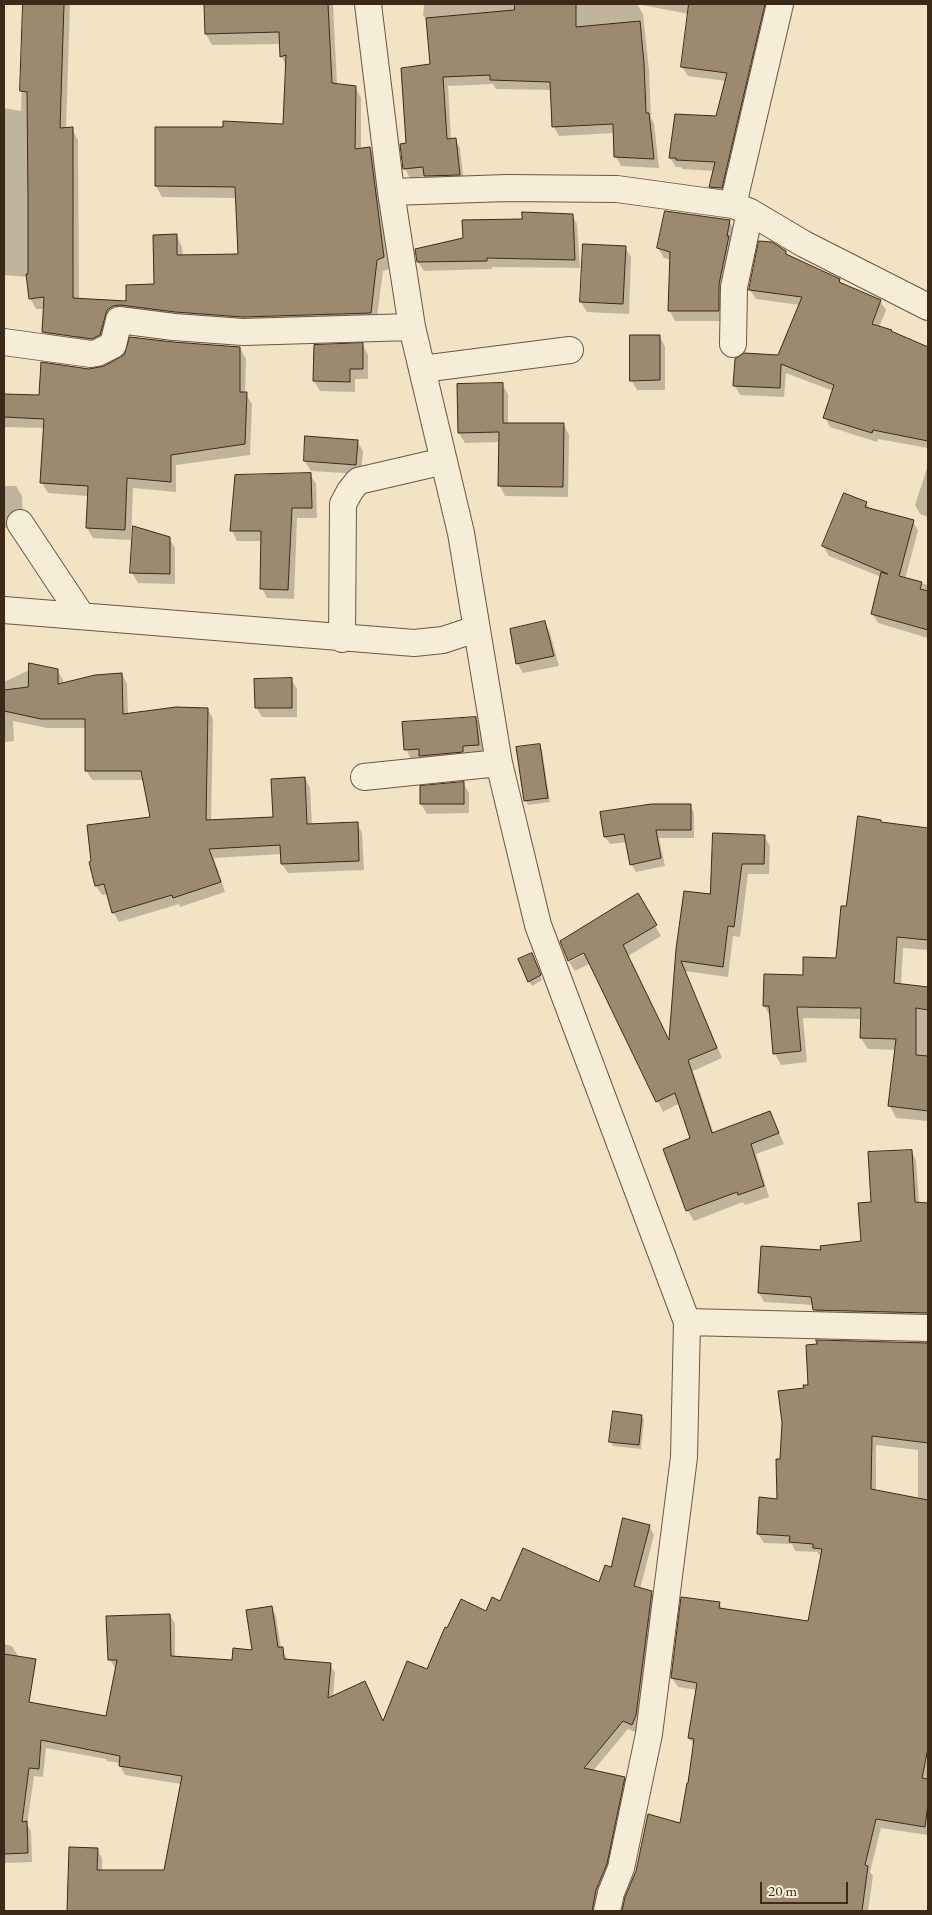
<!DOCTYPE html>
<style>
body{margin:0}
#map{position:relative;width:932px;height:1915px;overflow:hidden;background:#f1e3c3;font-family:"EB Garamond",serif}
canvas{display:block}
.frame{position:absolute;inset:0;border:5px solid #3d2917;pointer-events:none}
.scale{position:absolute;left:760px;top:1882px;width:88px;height:22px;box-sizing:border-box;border:2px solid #3d2917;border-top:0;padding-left:6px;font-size:15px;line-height:18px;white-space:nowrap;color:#3d2917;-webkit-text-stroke:4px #f6edd8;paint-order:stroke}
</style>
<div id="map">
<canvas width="932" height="1915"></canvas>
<div class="frame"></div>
<div class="scale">20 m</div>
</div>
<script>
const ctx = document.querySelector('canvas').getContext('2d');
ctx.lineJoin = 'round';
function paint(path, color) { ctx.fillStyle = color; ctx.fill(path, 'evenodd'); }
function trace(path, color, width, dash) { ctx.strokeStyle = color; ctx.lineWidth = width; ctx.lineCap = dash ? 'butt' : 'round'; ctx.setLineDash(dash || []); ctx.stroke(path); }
paint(new Path2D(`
 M24,4h46l-4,125h6l6,11 1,160 48,3 29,-18 20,-50 6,12 1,9 56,-1 -3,-57 -74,-1 -6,-11 128,-60 3,-59 -6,-11v-12l-69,1 -6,-11v-30h127l4,81 18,2 6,11v51l9,-1 6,12 14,109 -7,2 -7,53 -263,-2 -7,24 -56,-3 -6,-11 1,-23h-9l-6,-11 -2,-21 -24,-2v-167l17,3z
 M424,4h349l-47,193 -10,-1 -5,-10 3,-15 -32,-2 -1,-2h-5l-6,-9 47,-41 9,-36 -38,-5 -6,-9 7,-53 -52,-10 6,10 6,56 2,48 3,5 5,45 -38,-2 -5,-9 -2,-24 -55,3 -5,-9 -2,-37 -56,-1 -3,-5 -45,2 3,53h4l5,9 4,36 -34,1 -5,-9 -15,2 -5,-9 -3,-24 5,-1 24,-79 -3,-42 -5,-8z
 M666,212l63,9 6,10 -11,90h-49l-5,-10 1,-51 -7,-2 -6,-10z
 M572,215l5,9 3,44 -88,-1v2l-68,2 -6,-9 46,-23 59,-18z
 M584,245l41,2 6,10 -2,57 -42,-2 -6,-10z
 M785,252l3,5 51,23 3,4 38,17 6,9 -7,18 12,3 1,2 36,15v100l-50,-9 -1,3 -47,-15 -5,-10 8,-26 -47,-18 -2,24 -44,-2 -5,-9 44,-30 21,-51 -44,-6 -6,-9z
 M659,336l6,10v44h-28l-6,-10z
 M173,343l67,5 6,11 -1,34 7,11 -2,51 -74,10v27l-43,-4 -2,52 -38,-2 -6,-10 1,-32 -40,-3 -6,-10 3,-55 -41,-1v-31l36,1 49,-27 11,-1z
 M363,345l5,10v24h-13v13l-35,-1 -6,-10z
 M502,384l6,10v30l56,1 5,10 -1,62 -63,-1 -5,-10v-44l-35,1 -6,-10z
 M357,441l6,10 -2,23 -50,-3 -6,-10z
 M928,465v52l-8,-3 -5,-9z
 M310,474l6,10 1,34h-20l-3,81 -27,-1 -5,-10 1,-47h-26l-5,-10z
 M4,486h12l6,10 1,23 -11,8 -8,1z
 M866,503l4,6 43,12 5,10 -13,48 23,6v53l-50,-15 -6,-10 9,-36 -52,-21 -6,-10z
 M169,538l6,10v36l-37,-1 -6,-10z
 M545,623l5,10 9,33 -36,7 -6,-10z
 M38,666l19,4 6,10v4l59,-10 5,10 1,31 80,-6 5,10 -2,102 63,-2 31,-41 5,10 2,37 45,-2 5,10 2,37 -76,3 -6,-9 -1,-10 -67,4 11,34 -45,15 -1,-3 -60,18 -6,-10 -5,-18 -6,1 -6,-9 -5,-23 60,-45 -7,-38h-52l-6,-10v-42h-39l-34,-7 1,20 -10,1v-60z
 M291,679l6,10v28h-35l-6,-10z
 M476,718l5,10 3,27 -73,4 -5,-10z
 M539,745l3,5 8,52 -22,3 -2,-4z
 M463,783l6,10v20l-42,1 -6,-10z
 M690,805l4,8v25h-35l6,28 -29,6 -5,-8 -4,-22 -17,2 -5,-7z
 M881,821l1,2 46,6v121l-25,-2 -2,37 27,4v132l-32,-3 -6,-12 6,-56 -28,-1 -7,-11 1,-19 -59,-1 4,44 -26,3 -6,-11 -4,-37 -7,-11 40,-30 33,-17 10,-51z
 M764,836l6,10 -1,28h-21l-8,63 -7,-1 -5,41 -43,-6 37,87 -29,13 21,63 56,-22 14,32 -28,10 13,43 -24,8 -2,-3 -49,19 -6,-10 -24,-61 28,-12 -12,-35 -17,9 -72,-149 -16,8 -6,-9 22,-11 46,-56 24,41 -33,20 42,87 7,-93 34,-54z
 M532,955l10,25 -10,6 -3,-5z
 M911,1151l5,9 3,43 9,1v117l-109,-2 -6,-14 -49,-3 -5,-9 63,-41 41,-10 10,-39z
 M818,1342l110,2v491l-47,-7 -11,44 3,4 -5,35h-245l14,-40 44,-46 13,-79 -5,-8 8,-48 -19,-3 -6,-9 47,-75 4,7 86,12 12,-65 -4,-5 -22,-1 -3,-7 -28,-1 -6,-9 20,-34 3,-40 24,-71 4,-3zM876,1445l42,5v49l-42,-8z
 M641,1416l3,4 -3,29 -28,-3 -2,-5z
 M649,1526l5,9 -14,54 11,3 5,9 -19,132 -9,-4 -35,42 31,7 5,9 -31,124h-530l2,-62 27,1 5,8v13h63l16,-87 -56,-9 -5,-9v-3l-13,-2 -1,-2 -60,-11 -3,29 -9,-1 -7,49 4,6 1,31 -28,1v-153l110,18 2,-60h-1l-5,-8 60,-45 5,9v34l58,3 21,-10 17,-44 5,9 5,32 7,12 42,4 5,9 -2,24 50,26 45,-53 19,-41 40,-17 13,-10 99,-18z
 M4,1644l8,2 6,10 -5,21 -9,-2z`), '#0003');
const building = new Path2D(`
 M23,4h41l-4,124 13,-1v171l53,3v-16l28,-1 -1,-49 24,-1v21l61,-1 -3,-67 -80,-1v-59h68v-6l60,3 3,-69 -6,2 -1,-25 -74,2 -1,-30h124l4,79 24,3 -1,63 15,-2 14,110 -7,3 -6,53 -128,4 -68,-5 -55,-7 -7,1 -6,4 -7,25 -8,4 -50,-7 2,-35 -15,2 -3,-25h2v-75l-1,-107 -7,-1z
 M515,4h61v23l64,-6 4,42 2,50h3l5,46 -40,-2 -1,-33 -61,3 -2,-45 -60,-2v-5l-47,2 4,62 9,-1 4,37 -36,1 -1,-9 -20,2 -3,-25 6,-1 -5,-75 29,-4 -4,-46 88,-8z
 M689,4h76l-43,184 -13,-1 6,-25 -39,-2v-2h-7l6,-44 41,2 11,-43 -46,-6z
 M665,211l65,9 -3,16h2l-10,48v27h-51l2,-59 -13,-4z
 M522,212l51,2 2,46 -88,-2v3l-70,1 -2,-13 48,-11 -1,-18 60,-1z
 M759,241l13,1 14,9v3l54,25 -1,3 42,18 -9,24 20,6 -1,1 37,16v94l-55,-11 -1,3 -49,-15 11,-33 -53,-21 -1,24 -47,-2 2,-27 9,-6 34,2 24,-58 -53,-7z
 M583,244l43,2 -3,58 -43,-2z
 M630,335h30v45l-30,1z
 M130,337l43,5 67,5v45h7l-2,52 -74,11v27l-44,-4 -2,52 -39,-2 2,-42 -48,-3 4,-64 -40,-2v-23l35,1 2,-33 48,7 15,-3 20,-11z
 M363,343v26h-13v13l-37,-1 1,-36z
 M503,383v40h61l-1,64 -65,-1 1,-54 -41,1 -1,-49z
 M305,436l53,4 -2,25 -52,-4z
 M311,473l1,35h-20l-4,82 -28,-1 1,-58h-31l5,-56z
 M844,493l23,9 -2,5 49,13 -15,56 23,6 -2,7 8,2v39l-57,-16 10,-42 7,2 -66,-28z
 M133,526l37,11v37l-40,-1z
 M545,621l9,35 -38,8 -6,-35z
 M29,663l29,6v15l37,-9 27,-2 1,41 53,-7 32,1 -2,112 67,-3 -2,-38 34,-2 2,47 51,-2 1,39 -78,3 -1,-19 -71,4 12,33 -48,16 -1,-3 -60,18 -8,-29 -9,2 -6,-24 2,-1 -4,-36 63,-8 -9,-46h-56v-52h-44l-37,-8v-21l24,-3z
 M292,678v30h-37l-1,-29z
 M476,717l3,28 -16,1v6l-44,4v-7l-15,1 -2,-28z
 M540,744l8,54 -24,3 -8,-54z
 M464,782v22h-44v-18z
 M652,804h39v26h-35l5,28 -31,7 -6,-31 -20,3 -4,-25z
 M858,816l23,4v2l47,6v112l-31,-3 -3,46 34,4v23l-12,-2v47l12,1v55l-40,-5 8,-67 -36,-1 1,-30 -64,-1 4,44 -28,3 -4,-48h-6l1,-32 39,1v-18l33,1 5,-52h5z
 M713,833l52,2 -1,29h-22l-8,63 -6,-1 -5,41 -42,-6 36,87 -29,12 24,73 58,-22 9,22 -28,11 13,42 -26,9 -1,-3 -51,19 -23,-62 27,-11 -15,-45 -19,9 -72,-149 -16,8 -8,-20 78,-48 19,32 -34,20 46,95 7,-91 8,-58 26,3z
 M532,953l9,22 -13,7 -10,-23z
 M912,1150l3,52 13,1v110l-115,-3 -2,-13 -53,-4 3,-47 60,4 -1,-4 41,-5 -3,-38 13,-1 -3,-50z
 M816,1340l112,3v100l-56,-7 -1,53 57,11v248l-6,30 6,1v25l-3,23 -49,-8 -11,46 3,1 -6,45h-240l3,-14 11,-26 12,-57 32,9 7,-40h1l6,-44 -6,-1 9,-55 -26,-5 10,-81 39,5 -1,6 89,13 14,-72 -9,-1v-4l-24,-2 1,-6 -33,-2 2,-37 18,2 -1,-40h4l2,-36 -4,-32 26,-3 -1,-3h5l-2,-40 11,-1z
 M613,1411l29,4 -3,30 -30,-3z
 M623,1518l27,7 -16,61 18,5 -16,124 -4,10 -9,-4 -39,47 41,9 -18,87 -11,26 -4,21h-525l2,-64 29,1 -1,22h67l18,-94 -63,-10 1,-10 -79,-16 -2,29 -10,-1 -7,54 5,-1 1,32 -24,1v-200l32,5 -7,43 77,14 11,-56h-9l-2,-44 64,-2 1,42 61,4 1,-12 19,2 -6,-40 26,-4 6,41h5l1,12 47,4 -3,35 37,-17 18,40 24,-60 20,8 18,-42 2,1 14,-29 25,12 6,-14 8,4 23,-53 76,34 6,-17 6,2z`);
paint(building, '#9b8a70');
trace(building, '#3d2917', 1);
const street = new Path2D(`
 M368,4l23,188 21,135 49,206 38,230 39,162 149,397
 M391,192l116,-4 110,1 116,16 17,7 54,32 124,63
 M733,205l47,-201
 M4,342l87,12 6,-1 16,-8 6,-25 55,7 69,5 169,-5
 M733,344l1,-57 16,-75
 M422,369l148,-19
 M20,523l61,92
 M4,610l410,33 29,-3 33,-11
 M342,639l1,-135 7,-13 8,-10 86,-20
 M364,777l135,-14
 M607,1911l4,-18 10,-25 28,-134 35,-277 3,-135 241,6`);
trace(street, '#6a5842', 28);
trace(street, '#f6edd8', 26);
</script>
